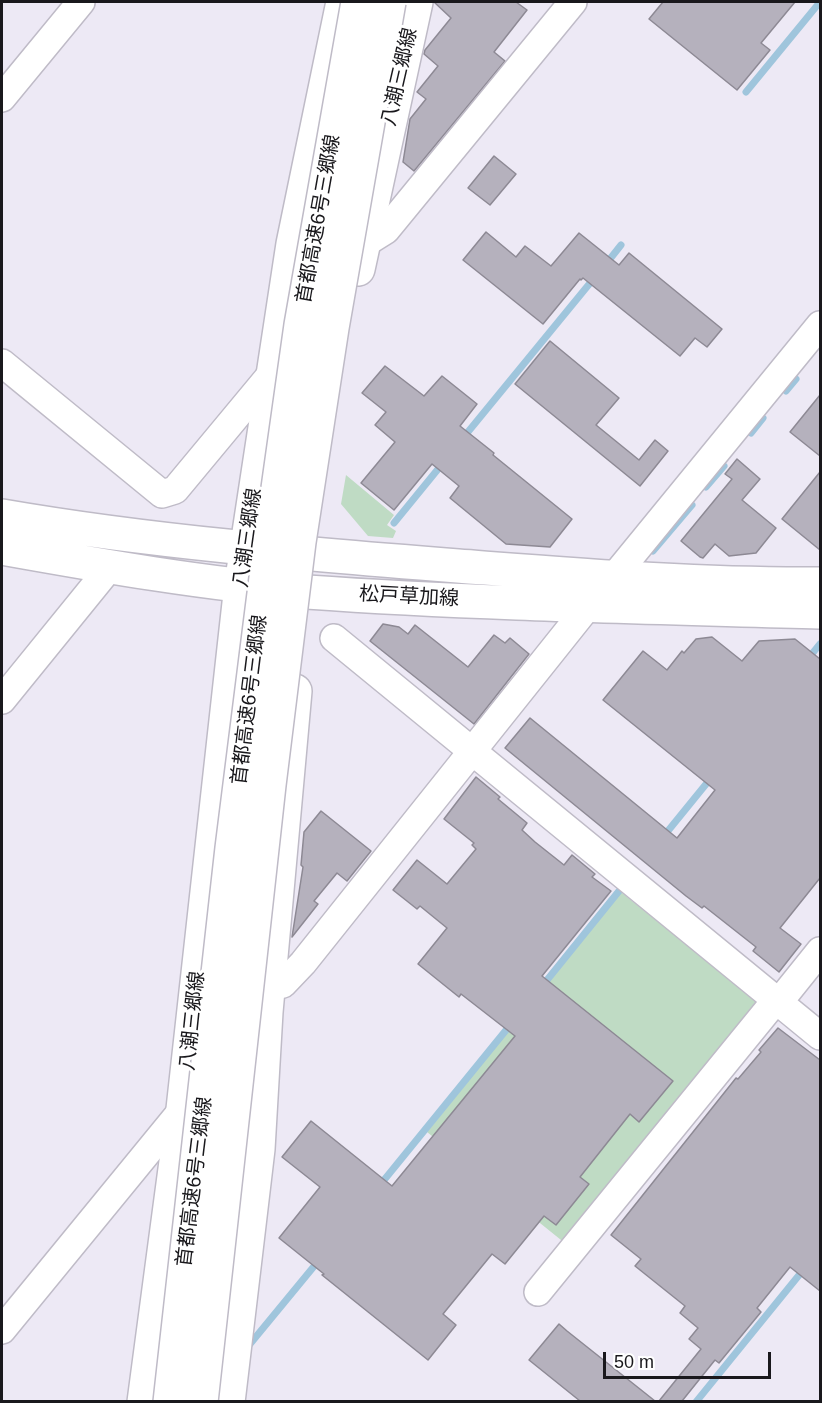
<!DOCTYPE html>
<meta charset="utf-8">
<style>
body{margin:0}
#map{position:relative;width:822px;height:1403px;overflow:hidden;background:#ede9f5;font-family:Arial,sans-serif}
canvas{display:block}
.frame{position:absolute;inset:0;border:3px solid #19181c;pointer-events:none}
.scale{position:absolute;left:603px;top:1352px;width:168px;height:27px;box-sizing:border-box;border:3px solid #19181c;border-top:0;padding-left:8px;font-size:18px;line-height:21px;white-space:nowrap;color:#19181c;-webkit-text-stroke:4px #fff;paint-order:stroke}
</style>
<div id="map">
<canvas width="822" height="1403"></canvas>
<div class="frame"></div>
<div class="scale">50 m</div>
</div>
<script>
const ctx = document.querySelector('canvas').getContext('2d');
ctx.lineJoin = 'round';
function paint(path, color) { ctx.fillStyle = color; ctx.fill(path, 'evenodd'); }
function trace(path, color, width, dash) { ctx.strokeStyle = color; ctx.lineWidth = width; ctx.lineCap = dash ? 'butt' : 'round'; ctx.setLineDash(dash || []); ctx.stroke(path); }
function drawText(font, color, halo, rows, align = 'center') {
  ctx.font = font + ' Arial,"Noto Sans JP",sans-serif'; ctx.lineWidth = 6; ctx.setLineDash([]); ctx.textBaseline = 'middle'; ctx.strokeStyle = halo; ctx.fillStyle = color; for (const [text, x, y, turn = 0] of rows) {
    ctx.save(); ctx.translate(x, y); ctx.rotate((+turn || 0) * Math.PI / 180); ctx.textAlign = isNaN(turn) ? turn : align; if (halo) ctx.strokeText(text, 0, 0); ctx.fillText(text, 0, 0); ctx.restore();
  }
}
paint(new Path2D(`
 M346,475l48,40 -7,10 9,6 -3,7 -25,-2 -27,-32z
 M621,892l139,112 -194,240 -139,-112z`), '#bfdbc4');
trace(new Path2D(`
 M746,92l74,-90
 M606,264l15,-19
 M786,391l10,-12
 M751,433l12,-15
 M463,438l132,-161
 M706,487l18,-21
 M394,523l49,-60
 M653,551l39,-46
 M807,660l13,-16
 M663,837l48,-59
 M543,985l76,-94
 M380,1185l131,-161
 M250,1344l70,-85
 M696,1402l108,-133`), '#9fc5dc', 7);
const building = new Path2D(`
 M434,2h82l11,8 -33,42 11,9 -91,110 -11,-9 7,-43 16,-20 -9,-7 21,-26 -14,-12 1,-4 26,-32z
 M663,2h132l-34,41 9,7 -33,40 -88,-71z
 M494,156l22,18 -26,31 -22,-17z
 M486,232l30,25 9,-11 26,20 28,-33 40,32 10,-12 93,76 -15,18 -12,-9 -15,18 -97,-78 -2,2 -1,-1 -37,45 -80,-64z
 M550,341l69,57 -23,27 43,35 16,-20 13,11 -28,35 -125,-102z
 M385,366l39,30 18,-20 35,28 -17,22 34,27 -1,2 79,64 -22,28 -44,-3 -56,-46 9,-12 -27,-22 -38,46 -33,-27 34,-41 -20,-17 11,-13 -24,-19z
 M820,395v61l-30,-24z
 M737,459l23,20 -18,21 34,28 -20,25 -27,3 -14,-12 -12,14 -3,-1 -19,-16 51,-62 -7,-5z
 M820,472v78l-38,-31z
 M383,624l16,3 9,7 7,-9 53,42 26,-32 11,8 5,-5 19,16 -55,70 -104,-83z
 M712,637l30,24 17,-20 36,-2 25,20v219l-40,50 21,16 -22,28 -26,-21 3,-4 -52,-41 -2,2 -16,-12 -181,-148 25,-30 147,120 38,-48 -112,-90 40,-49 24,19 15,-19 2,2 12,-14z
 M476,777l24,20 -2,2 29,24 -5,7 13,12 29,23 8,-10 23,19 -3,3 19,14 -69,85 131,105 -34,41 -9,-8 -50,63 9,7 -33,41 -12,-9 -39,48 -13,-10 -49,60 13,11 -28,35 -106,-85 2,-1 -45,-36 41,-51 -38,-30 29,-36 81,65 123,-150 -54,-42 -2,3 -41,-33 29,-36 -27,-22 -3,3 -24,-19 24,-30 30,24 29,-35 -4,-4 2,-2 -30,-24z
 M321,811l50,40 -24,30 -10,-8 -23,28 4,3 -26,33 11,-70 -2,-2 3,-33z
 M778,1028l42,32v231l-30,-24 -33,41 4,4 -42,51 -4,-3 -33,41h-23l42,-52 -12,-10 9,-11 -18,-15 5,-7 -50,-40 6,-7 -30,-24 125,-157 2,1 23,-27 -2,-2z
 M559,1324l8,7 88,70h-75l-51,-41z`);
paint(building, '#b5b1bd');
trace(building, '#8d8994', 1.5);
const minor = new Path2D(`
 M2,98l79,-96
 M351,245h11l24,-15 187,-228
 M2,363l160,131 13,-4 98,-118
 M613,578l207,-253
 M334,638l486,398
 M2,700l108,-133
 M270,987l13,-3 20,-21 285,-357
 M779,1002l41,-51
 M538,1292l238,-292
 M2,1330l181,-221`);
const secondary = new Path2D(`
 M358,269l58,-267
 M144,1402l39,-293 58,-524 52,-341 50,-242
 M228,1402l30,-253 8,-137 29,-321`);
const primary = new Path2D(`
 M2,516c150,26 303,38 456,50 120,9 241,19 362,18
 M2,548c101,18 203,36 305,44 171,12 342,15 513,20`);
trace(minor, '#bfbbc7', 30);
trace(secondary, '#bfbbc7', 36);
trace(primary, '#bfbbc7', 36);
trace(minor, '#fff', 27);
trace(secondary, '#fff', 33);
trace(primary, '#fff', 33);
const motorwayBridge = new Path2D(`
 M170,1402l62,-554 39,-310 30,-213 57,-323
 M201,1402l68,-617 30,-243 33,-214 57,-326`);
trace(motorwayBridge, '#bfbbc7', 36, []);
trace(motorwayBridge, '#fff', 33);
drawText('20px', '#19181c', '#fff', [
 ["八潮三郷線",400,77,-77],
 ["首都高速6号三郷線",319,219,-80],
 ["八潮三郷線",248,538,-82],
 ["松戸草加線",409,597,3],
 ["首都高速6号三郷線",250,700,-83],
 ["八潮三郷線",193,1021,-84],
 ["首都高速6号三郷線",195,1182,-83]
]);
</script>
